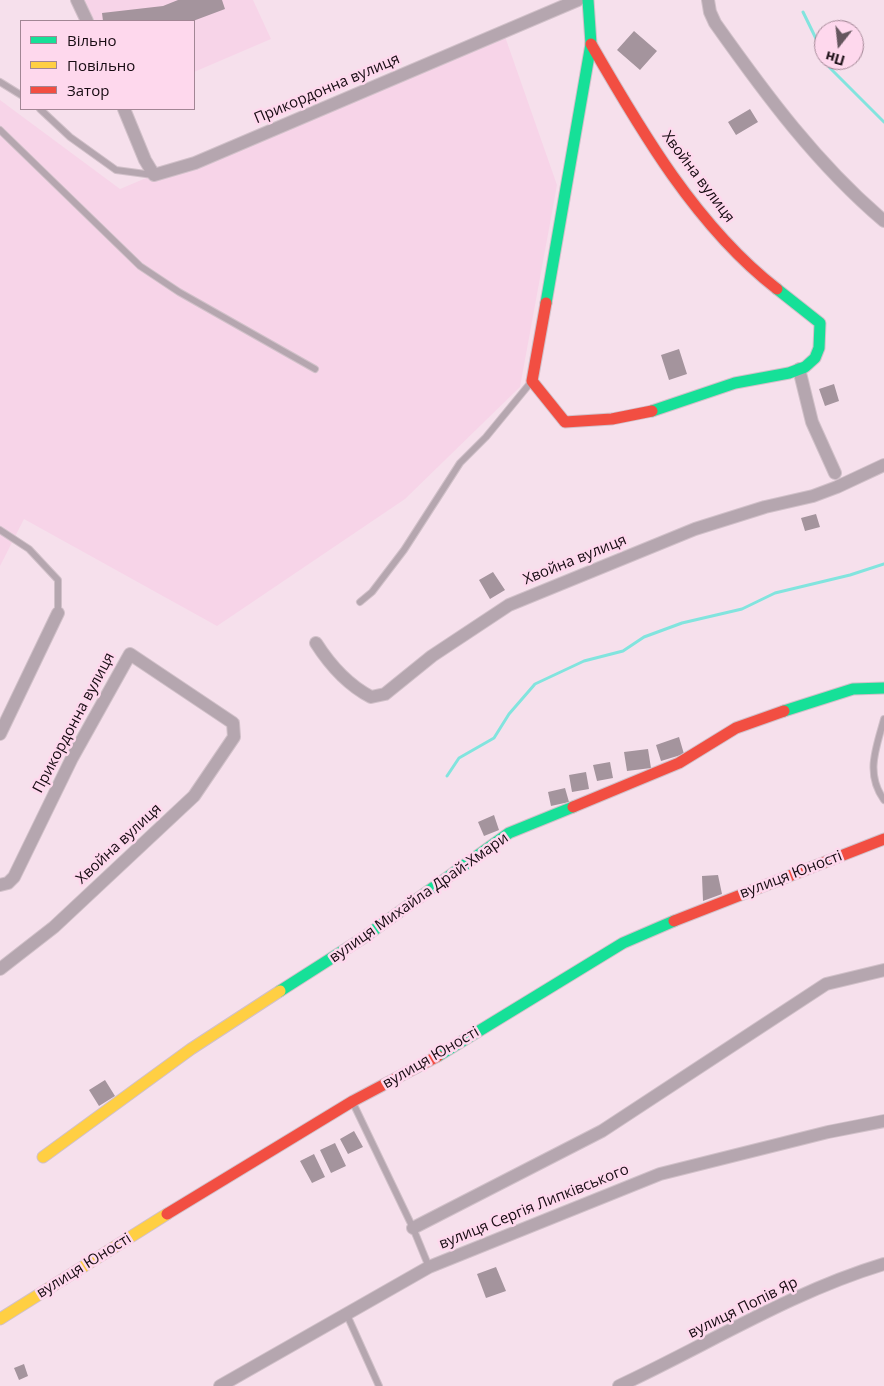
<!DOCTYPE html>
<meta charset="utf-8">
<style>
body{margin:0}
#map{position:relative;width:884px;height:1386px;overflow:hidden;background:#f6e0ec;font-family:"Open Sans",sans-serif}
canvas{display:block}
.legend{position:absolute;left:20px;top:20px;width:175px;height:90px;box-sizing:border-box;background:#fed8ed;border:1px solid #a28695;margin:0;padding:6px 9px;list-style:none;font-size:15px;color:#170b12}
.legend li{display:flex;align-items:center;gap:10px;height:25px}
.legend b{width:25px;border:1px solid #a28695}
.north{position:absolute;left:814px;top:20px;width:50px;height:50px;box-sizing:border-box;background:#fed8ed;border:1px solid #a28695;border-radius:50%;rotate:196deg;font-size:14px;font-weight:700;line-height:20px;text-align:center;color:#170b12}
.north::after{content:'';display:block;margin:auto;width:18px;height:22px;background:#65565e;clip-path:polygon(50% 0,100% 100%,50% 72%,0 100%)}
</style>
<div id="map">
<canvas width="884" height="1386"></canvas>
<ul class="legend">
<li><b style="height:6px;background:#16e098"></b>Вільно</li>
<li><b style="height:6px;background:#ffcf43"></b>Повільно</li>
<li><b style="height:6px;background:#f24e42"></b>Затор</li>
</ul>
<div class="north">Пн</div>
</div>
<script>
const ctx = document.querySelector('canvas').getContext('2d');
ctx.lineJoin = 'round';
function paint(path, color) { ctx.fillStyle = color; ctx.fill(path, 'evenodd'); }
function trace(path, color, width, dash) { ctx.strokeStyle = color; ctx.lineWidth = width; ctx.lineCap = dash ? 'butt' : 'round'; ctx.setLineDash(dash || []); ctx.stroke(path); }
function drawText(font, color, halo, rows, align = 'center') {
  ctx.font = font + ' "Open Sans",sans-serif'; ctx.lineWidth = 5; ctx.setLineDash([]); ctx.textBaseline = 'middle'; ctx.strokeStyle = halo; ctx.fillStyle = color; for (const [text, x, y, turn = 0] of rows) {
    ctx.save(); ctx.translate(x, y); ctx.rotate((+turn || 0) * Math.PI / 180); ctx.textAlign = isNaN(turn) ? turn : align; if (halo) ctx.strokeText(text, 0, 0); ctx.fillText(text, 0, 0); ctx.restore();
  }
}
paint(new Path2D(`
 M70,0h183l18,39 -77,33v-51h-115z
 M502,28l55,157 -37,202 -115,112 -188,127 -193,-107 -24,47v-466l120,89z`), '#f7d4e8');
trace(new Path2D(`
 M803,12l21,43
 M826,60l4,8 54,54
 M447,776l12,-18 35,-20 15,-24 26,-30 49,-23 39,-10 21,-14 38,-14 60,-14 33,-16 75,-18 34,-11`), '#82e4de', 3);
paint(new Path2D(`
 M178,0h44l3,9 -32,12h-90l-1,-8 61,-7z
 M634,31l23,20 -17,19 -23,-20z
 M750,109l8,13 -22,13 -8,-13z
 M679,349l8,25 -18,6 -8,-25z
 M834,384l5,17 -14,5 -6,-17z
 M816,514l4,13 -15,4 -4,-13z
 M493,572l12,18 -15,9 -11,-19z
 M679,737l5,17 -23,7 -5,-16z
 M648,749l3,19 -24,3 -3,-19z
 M610,762l3,16 -16,3 -4,-16z
 M586,772l3,17 -17,3 -3,-17z
 M565,788l4,14 -18,4 -3,-14z
 M494,815l5,15 -15,6 -6,-14z
 M718,875l4,19 -19,7 -1,-25z
 M105,1080l10,16 -16,10 -10,-16z
 M354,1131l9,16 -15,7 -8,-15z
 M335,1143l11,23 -15,7 -11,-23z
 M314,1154l11,23 -13,6 -12,-22z
 M496,1267l10,24 -20,7 -9,-24z
 M24,1364l4,12 -9,4 -5,-12z`), '#a4949d');
const lane = new Path2D(`
 M0,82l21,13
 M40,109l30,28 46,33 37,5
 M0,130l140,136 39,26 136,77
 M0,530l29,19 29,31v33
 M360,602l12,-10 32,-42 56,-87 26,-26 46,-56
 M884,719c-8,30 -19,54 0,81
 M353,1103l60,125 16,39
 M347,1315l32,71`);
const street = new Path2D(`
 M77,0l10,21
 M708,0l2,12 5,11c51,72 102,141 169,198
 M124,109l21,51 9,15 41,-12 383,-163
 M799,369l13,53 23,51
 M316,643c14,22 32,42 55,54l14,-3 47,-38 77,-51 186,-76 70,-22 48,-11 24,-9 47,-22
 M0,734l58,-121
 M0,885l8,-2 6,-6 58,-119 58,-104 103,69 1,14 -40,59 -140,131 -54,42
 M413,1228l189,-97 224,-147 58,-14
 M220,1386l209,-119 231,-93 168,-42 56,-11
 M619,1386c88,-41 172,-94 265,-122`);
const fast = new Path2D(`
 M546,303l45,-259 -3,-44
 M652,411l83,-28 54,-10 16,-6 10,-9 4,-10 1,-25 -43,-34
 M784,711l69,-22 31,-1
 M280,991l83,-53 146,-105 64,-26
 M438,1056l185,-113 51,-22`);
const slow = new Path2D(`
 M43,1157l148,-108 89,-58
 M0,1319l167,-105`);
const jam = new Path2D(`
 M591,44c50,87 106,183 186,245
 M546,303l-14,78 33,41 47,-3 40,-8
 M573,807l106,-44 57,-35 48,-17
 M674,921l210,-82
 M167,1214l186,-113 85,-45`);
trace(lane, '#d1c0c9', 8);
trace(street, '#d1c0c9', 14);
trace(fast, '#d1c0c9', 13);
trace(slow, '#d1c0c9', 13);
trace(jam, '#d1c0c9', 13);
trace(lane, '#b5a6af', 6);
trace(street, '#b5a6af', 12);
trace(fast, '#16e098', 11);
trace(slow, '#ffcf43', 11);
trace(jam, '#f24e42', 11);
drawText('15px', '#170b12', '#fed8ed', [
 ["Прикордонна вулиця",327,89,-23],
 ["Хвойна вулиця",698,177,53],
 ["Хвойна вулиця",575,560,-22],
 ["Прикордонна вулиця",74,723,-62],
 ["Хвойна вулиця",119,844,-43],
 ["вулиця Юності",791,875,-21],
 ["вулиця Михайла Драй-Хмари",419,898,-35],
 ["вулиця Юності",431,1058,-30],
 ["вулиця Сергія Липківського",534,1207,-22],
 ["вулиця Юності",84,1266,-32],
 ["вулиця Попів Яр",743,1308,-26]
]);
</script>
